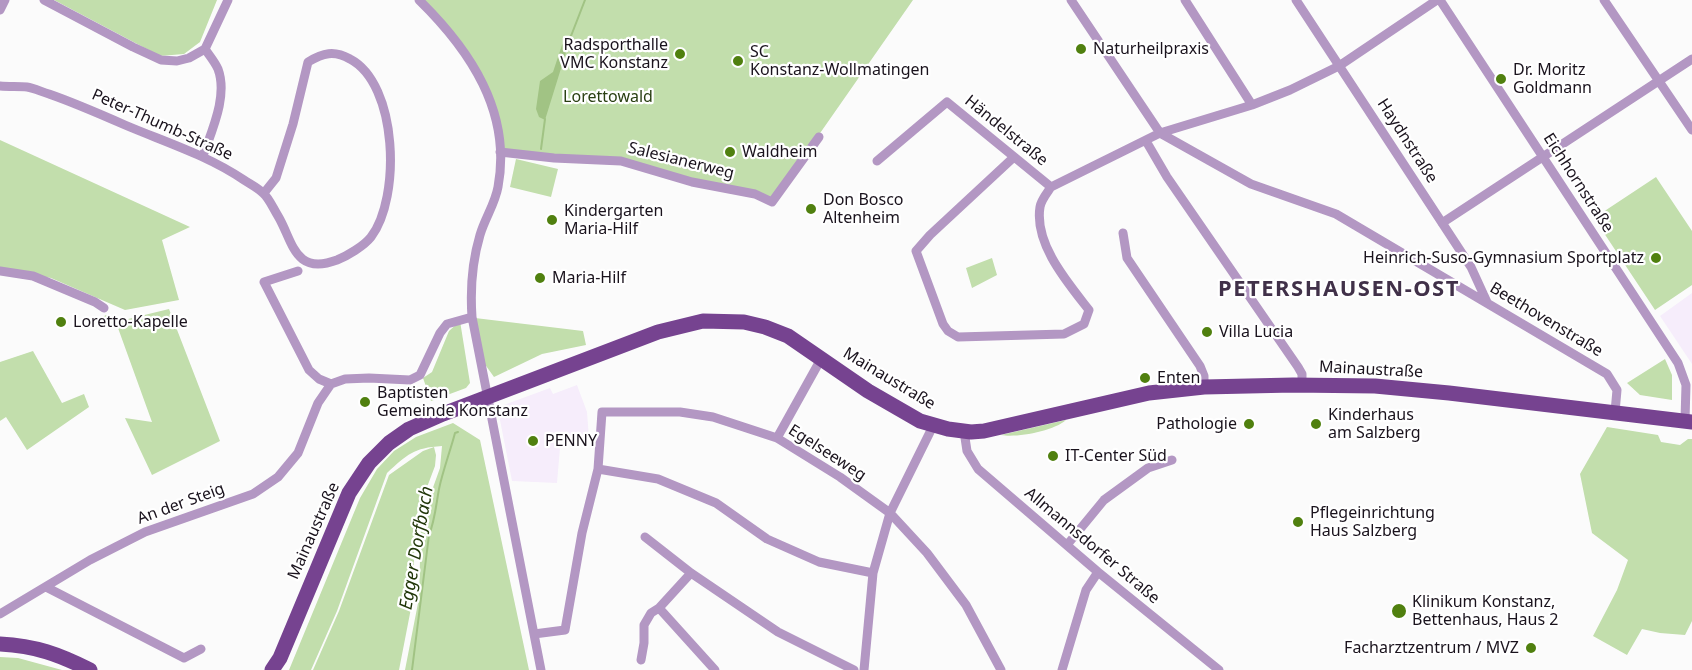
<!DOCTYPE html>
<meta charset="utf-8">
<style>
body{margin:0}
canvas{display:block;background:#fbfbfb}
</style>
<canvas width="1692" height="670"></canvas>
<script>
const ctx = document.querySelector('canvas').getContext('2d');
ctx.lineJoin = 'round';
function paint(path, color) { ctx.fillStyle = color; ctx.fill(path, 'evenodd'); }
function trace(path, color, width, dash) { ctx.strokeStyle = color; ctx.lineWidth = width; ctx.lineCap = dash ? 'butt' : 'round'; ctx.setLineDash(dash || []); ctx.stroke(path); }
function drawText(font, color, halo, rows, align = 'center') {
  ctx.font = font + ' "Noto Sans",sans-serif'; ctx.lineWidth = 4.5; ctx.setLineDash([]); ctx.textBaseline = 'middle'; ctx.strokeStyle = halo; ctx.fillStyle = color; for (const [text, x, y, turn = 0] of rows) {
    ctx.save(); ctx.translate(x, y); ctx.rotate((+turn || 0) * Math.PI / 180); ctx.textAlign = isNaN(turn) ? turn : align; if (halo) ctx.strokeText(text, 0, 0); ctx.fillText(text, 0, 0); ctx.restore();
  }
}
paint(new Path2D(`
 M1692,293v71l-32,-48z
 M577,385l10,27 2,26 -28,-2 -4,47 -45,-2 -13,-66 2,-9 49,-18 3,6z`), '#f6edfb');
paint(new Path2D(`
 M54,0h163l-17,42 -16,12 -24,2z
 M419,0h494l-141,202 -151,-41 -121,-9 -4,-27 -22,-60z
 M0,140l190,87 -28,13 17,60 -54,10 -74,-32 -51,-9z
 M516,159l42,10 -7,28 -41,-10z
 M1656,177l36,54v54l-37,25 -61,-92z
 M992,258l5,17 -25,13 -6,-20z
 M169,309l51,132 -68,34 -27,-57 27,4 -34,-94 -15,-4 -2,-6 5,-3 18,5z
 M475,318l108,13 3,14 -44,9 -48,23 -10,-14z
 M460,321l10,62 -4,5 -35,13 -8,-23 9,-6 17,-41z
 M33,351l29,52 22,-9 5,13 -62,43 -21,-33 -6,4v-59z
 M1665,359l7,16v25l-32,-5 -13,-12z
 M1066,420c-12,11 -49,18 -65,15z
 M453,423l27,17 49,230h-124l14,-72 2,-77 19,-53 2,-22c-29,2 -34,8 -55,27l-50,138 -26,59h-22l71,-172 17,-29 17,-18 22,-14z
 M1607,427l51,8 3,7 19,3 8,-6h4v182l-7,14 -25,-2 -18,-4 -15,26 -34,-19 24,-46 11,-30 -36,-27 -12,-59z
 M434,447l2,8 -1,11 -20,53 -2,79 -14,72h-86l26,-59 50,-136 34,-24z
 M0,657l18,1 44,12h-62z`), '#c2deac');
paint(new Path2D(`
 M572,33l-27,87 -6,-3 -3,-8 4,-28 13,-9 9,-27z`), '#a1c384');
trace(new Path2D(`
 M571,36l14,-36
 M541,149l4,-30
 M412,670l17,-135c6,-15 7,-30 10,-46 4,-19 11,-37 16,-56l3,-1`), '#a1c384', 2);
trace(new Path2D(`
 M44,0l89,47 28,13 16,1 12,-3 16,-9 23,-49
 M419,0c51,50 93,112 79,187 -3,17 -13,31 -18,48 -8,27 -10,53 -8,82l69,353
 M1071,0l89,133 91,51 85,30 271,160 10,16 -2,22
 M1185,0l67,105
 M1296,0l175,267 16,35
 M1440,0l238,363 8,22 -1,35
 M1604,0l88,130
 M0,10l5,-10
 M0,86c9,1 19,0 27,1 7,1 15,5 22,7 26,9 51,20 76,31 40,17 82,30 119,55 6,4 14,8 19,13 6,5 10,15 15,23 15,25 16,60 59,44 10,-4 27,-14 34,-23 30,-39 27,-153 -21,-178 -16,-9 -27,-6 -42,3l-15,62 -17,54 -12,15
 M1146,141l21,36 131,190 4,7v11
 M500,152l54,6 67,3 71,21 63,12 17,8 47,-65
 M203,156c9,-26 25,-60 15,-87 -3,-7 -9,-14 -13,-20
 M1014,157l-84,78 -14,16 27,73 5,7 10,6 106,-3 20,-10 5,-14c-21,-27 -55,-66 -49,-103 1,-7 7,-14 11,-20
 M877,161l70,-59 104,85
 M1051,187l109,-54 92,-28 38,-15 49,-24 98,-66
 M1442,223l250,-164
 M1123,233l4,25 73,108 4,10v11
 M0,271l33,5 62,26 9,6
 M298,271l-34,11 45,88 10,9 12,5 14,-5 24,-1 41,2 10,-5 20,-42 7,-9 25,-7
 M964,431l3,20 11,18 120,103 121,98
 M777,438l44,-79
 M598,469l60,10 58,24 51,36 52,23 54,11
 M645,537l46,36 87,59 76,38
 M1067,545l37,-45 44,-32 24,-8
 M46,587l138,71 17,-9
 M659,608l56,62
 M0,614l90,-54 55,-28 108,-38 25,-17 20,-24 20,-50 13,-19
 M534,634l31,-4 17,-97 16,-64 4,-57h78l33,5 64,21 63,39 50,36 37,40 39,52 35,65
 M641,660l3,-17v-18l7,-12 8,-5 32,-35
 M864,670l9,-97 17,-60 43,-87
 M1062,670l24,-80 12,-18`), '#b397c3', 9);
trace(new Path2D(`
 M0,644c36,2 58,10 90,26
 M272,670l8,-12 69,-165 20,-30 20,-20 20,-14 34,-15 215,-82 45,-11 41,1 21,5 23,9 80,55 52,30 28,8 23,3 13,-1 165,-38 55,-6 89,-2 82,1 74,7 243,29`), '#764390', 15);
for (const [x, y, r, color] of [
 [1081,49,6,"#50800f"],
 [680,54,6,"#50800f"],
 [738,61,6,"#50800f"],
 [1501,79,6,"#50800f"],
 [730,152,6,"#50800f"],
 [811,209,6,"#50800f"],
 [552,220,6,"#50800f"],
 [1656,258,6,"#50800f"],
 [540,278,6,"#50800f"],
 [61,322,6,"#50800f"],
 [1207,332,6,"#50800f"],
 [1145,378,6,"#50800f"],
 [365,402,6,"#50800f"],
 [1249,424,6,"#50800f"],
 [1316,424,6,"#50800f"],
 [533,441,6,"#50800f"],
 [1053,456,6,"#50800f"],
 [1298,522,6,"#50800f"],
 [1399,611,8,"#50800f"],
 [1531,648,6,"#50800f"]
]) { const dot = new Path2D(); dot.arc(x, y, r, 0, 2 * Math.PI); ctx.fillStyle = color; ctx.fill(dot); trace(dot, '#fff', 2); }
drawText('16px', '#1a131d', '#fff', [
 ["Radsporthalle",668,45,"right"],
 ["VMC Konstanz",668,63,"right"],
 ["Naturheilpraxis",1093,49],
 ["SC",750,52],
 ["Konstanz-Wollmatingen",750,70],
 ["Dr. Moritz",1513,70],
 ["Goldmann",1513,88],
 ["Waldheim",742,152],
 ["Don Bosco",823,200],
 ["Altenheim",823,218],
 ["Kindergarten",564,211],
 ["Maria-Hilf",564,229],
 ["Heinrich-Suso-Gymnasium Sportplatz",1644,258,"right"],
 ["Maria-Hilf",552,278],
 ["Loretto-Kapelle",73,322],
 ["Villa Lucia",1219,332],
 ["Enten",1157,378],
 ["Baptisten",377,393],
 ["Gemeinde Konstanz",377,411],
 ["Kinderhaus",1328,415],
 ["am Salzberg",1328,433],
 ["Pathologie",1237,424,"right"],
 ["PENNY",545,441],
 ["IT-Center Süd",1065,456],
 ["Pflegeinrichtung",1310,513],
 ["Haus Salzberg",1310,531],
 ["Klinikum Konstanz,",1412,602],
 ["Bettenhaus, Haus 2",1412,620],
 ["Facharztzentrum / MVZ",1519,648,"right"]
], 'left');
drawText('16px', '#293f12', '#fff', [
 ["Lorettowald",608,97]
]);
drawText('16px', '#1a131d', '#fff', [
 ["Peter-Thumb-Straße",162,125,24],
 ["Händelstraße",1006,131,39],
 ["Haydnstraße",1407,141,57],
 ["Salesianerweg",681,161,14],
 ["Eichhornstraße",1578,183,57],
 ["Beethovenstraße",1546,320,31],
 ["Mainaustraße",1371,370,3],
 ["Mainaustraße",889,379,31],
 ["Egelseeweg",827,453,33],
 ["An der Steig",181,504,-20],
 ["Mainaustraße",314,531,-66],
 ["Allmannsdorfer Straße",1092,546,40]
]);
drawText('italic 18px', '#213709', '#fff', [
 ["Egger Dorfbach",417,548,-80]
]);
ctx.letterSpacing = '1.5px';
drawText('bold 22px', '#413149', '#fff', [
 ["PETERSHAUSEN-OST",1339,290]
]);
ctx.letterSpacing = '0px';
</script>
